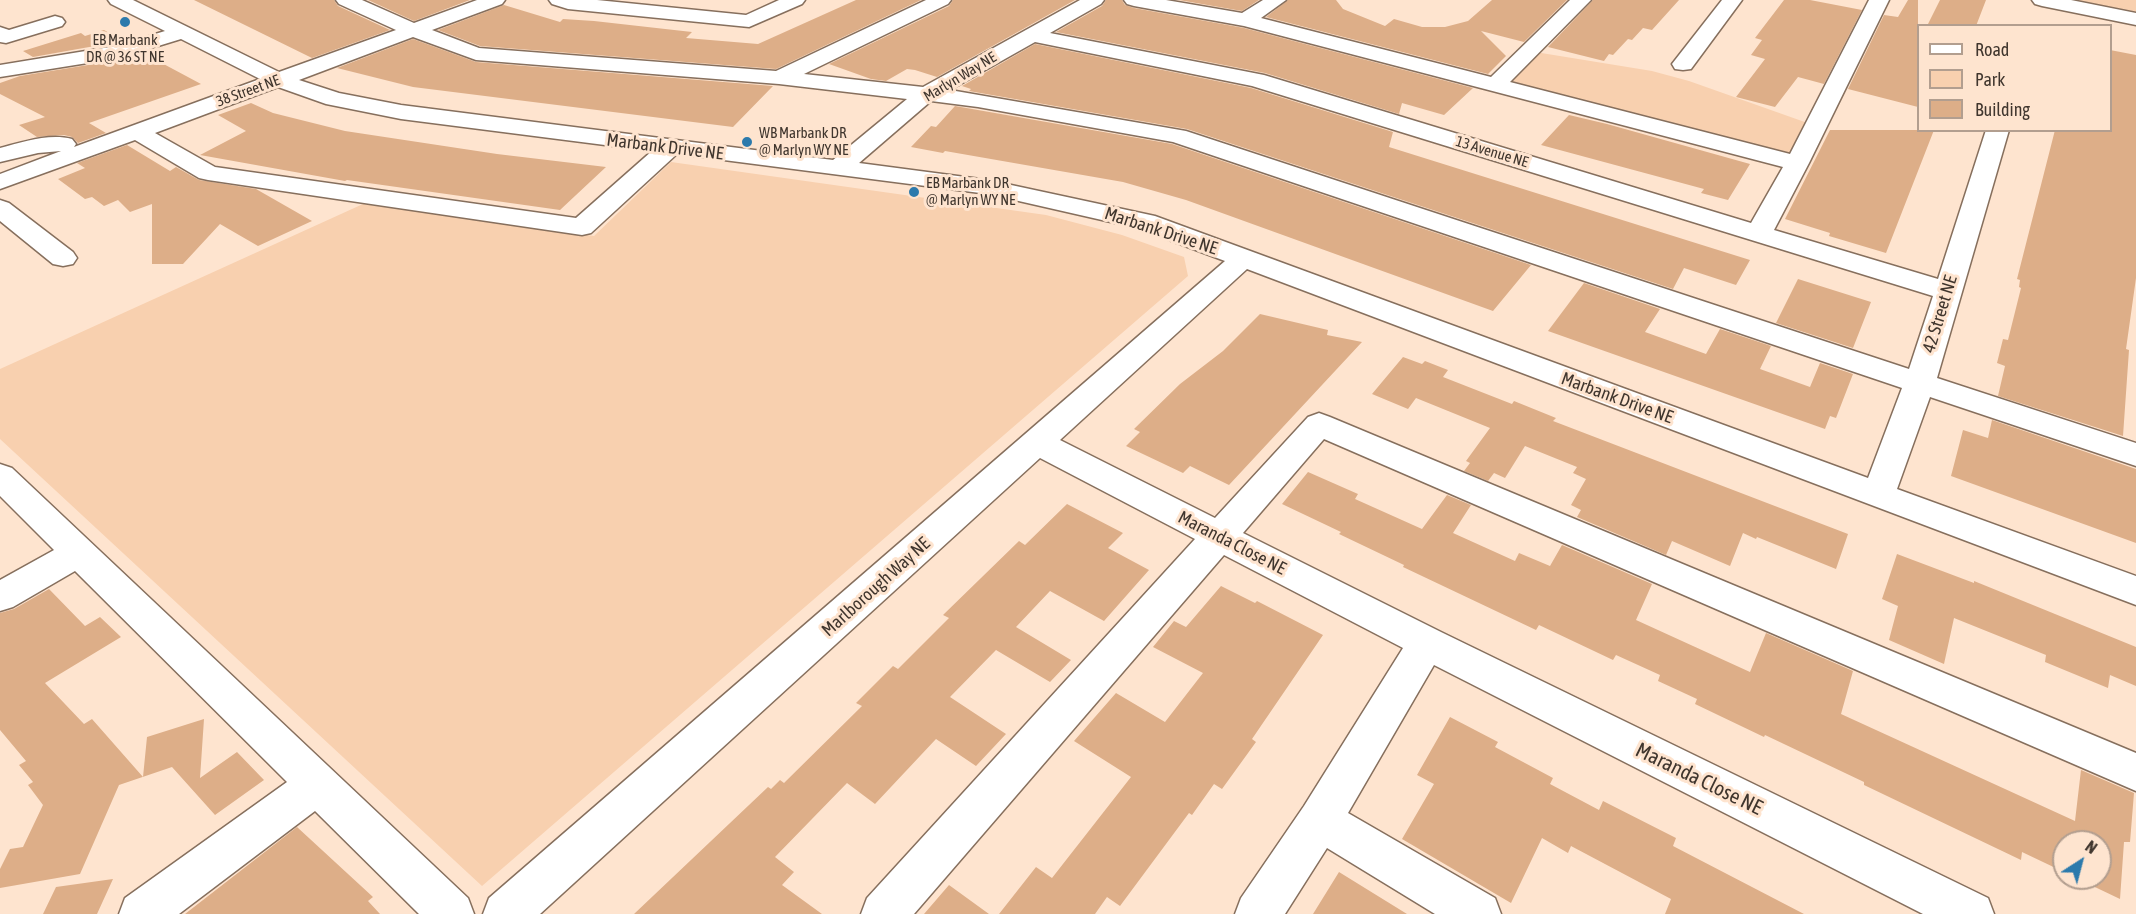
<!DOCTYPE html>
<style>
body{margin:0}
#map{position:relative;width:2136px;height:914px;overflow:hidden;background:#fee4cf;font-family:"Asap Condensed",sans-serif}
canvas{display:block}
.legend{position:absolute;left:1917px;top:24px;width:195px;height:108px;box-sizing:border-box;background:#fee4cf;border:2px solid #b29e8f;margin:0;padding:8px 10px;list-style:none;font-size:18px;color:#40362e}
.legend li{display:flex;align-items:center;gap:12px;height:30px}
.legend b{width:30px;border:2px solid #b29e8f}
.north{position:absolute;left:2052px;top:830px;width:60px;height:60px;box-sizing:border-box;background:#fee4cf;border:2px solid #b29e8f;border-radius:50%;rotate:36deg;font-size:16px;font-weight:700;line-height:24px;text-align:center;color:#40362e}
.north::after{content:'';display:block;margin:auto;width:21px;height:27px;background:#2c7aac;clip-path:polygon(50% 0,100% 100%,50% 72%,0 100%)}
</style>
<div id="map">
<canvas width="2136" height="914"></canvas>
<ul class="legend">
<li><b style="height:8px;background:#fff"></b>Road</li>
<li><b style="height:16px;background:#f8d0af"></b>Park</li>
<li><b style="height:16px;background:#ddae88"></b>Building</li>
</ul>
<div class="north">N</div>
</div>
<script>
const ctx = document.querySelector('canvas').getContext('2d');
ctx.lineJoin = 'round';
function paint(path, color) { ctx.fillStyle = color; ctx.fill(path, 'evenodd'); }
function trace(path, color, width, dash) { ctx.strokeStyle = color; ctx.lineWidth = width; ctx.lineCap = dash ? 'butt' : 'round'; ctx.setLineDash(dash || []); ctx.stroke(path); }
function drawText(font, color, halo, rows, align = 'center') {
  ctx.font = font + ' "Asap Condensed",sans-serif'; ctx.lineWidth = 6; ctx.setLineDash([]); ctx.textBaseline = 'middle'; ctx.strokeStyle = halo; ctx.fillStyle = color; for (const [text, x, y, turn = 0] of rows) {
    ctx.save(); ctx.translate(x, y); ctx.rotate((+turn || 0) * Math.PI / 180); ctx.textAlign = isNaN(turn) ? turn : align; if (halo) ctx.strokeText(text, 0, 0); ctx.fillText(text, 0, 0); ctx.restore();
  }
}
paint(new Path2D(`
 M2073,0h63v13z
 M1529,51l123,20 37,10 127,45 -19,37 -302,-78z
 M671,162l375,53 76,20 62,22 4,19 -706,610 -482,-447v-70l363,-165 231,32z`), '#f8d0af');
paint(new Path2D(`
 M194,0h140l4,6 52,24 -78,28z
 M368,0h102l-56,21z
 M856,0h65l-145,69 -296,-23 -42,-16 66,-25 56,17 3,-3 31,2 98,11 -6,6 72,6z
 M953,0h122l-138,77 -22,-7 -8,-1 -21,12 -15,-2 -42,-15 120,-58z
 M1106,0h16l3,5 9,3 110,20 229,60 -29,27 -42,-12 -3,11 -134,-41 -209,-41 46,-26z
 M1179,0h80l-17,11z
 M1288,0h48l7,9 42,17 9,-7 28,8h23l23,-6 24,-21h75l-43,42 -43,-11 25,25 -18,18 -222,-57z
 M1593,0h86l-27,30 -9,-2 -11,12 -4,-1 -15,16 -4,-1 -5,7 -56,-14z
 M1784,0h26l52,10 -38,74 -26,-7 -23,30 -39,-10 29,-38 -14,-4 11,-15 -7,-2z
 M1908,0h10v107l-70,-18 36,-74 14,2z
 M1940,0h46l-10,26h-49z
 M104,30l19,11 -90,16 -10,-6 58,-18 4,3z
 M413,39l63,23 297,24 -40,41 -320,-40 -76,-19z
 M1035,44l216,44 142,44 -4,15 361,113 -14,25 -52,-17 -11,21 -486,-160 -218,-38 2,-2 -9,-3z
 M2110,50l26,5v223l-10,71 3,1 -6,86 -125,-40 7,-30 -8,-3 6,-24 5,1 13,-52 -2,-1 1,-7 -3,-1 38,-149h55z
 M143,53l58,31 -112,39 17,10 -28,10 -6,-6 -8,-2 -27,2 -18,-12 26,-8 -45,-23v-11l20,-7 99,-16z
 M251,103l22,10 72,18 152,23 109,13 -46,43 -213,-30 -2,1 -145,-26 46,-24 -28,-16z
 M955,106l217,38 359,121 -38,46 -307,-111 -63,-18 -178,-31 -2,2 -32,-6 20,-21 5,1z
 M1569,115l38,9 143,40 -22,36 -27,-7 3,-4 -163,-44z
 M1830,130h104l-48,123 -57,-17 1,-3 -45,-14z
 M127,145l43,26 6,-4 23,13 57,9 56,32 -54,25 -38,-22 -37,40h-31v-60l-22,8 -12,-12 -14,6 -12,-9 -7,2 -27,-20 27,-11 -8,-5z
 M1798,279l73,23 -18,46 -77,-25z
 M1584,283l76,26 -15,23 61,22 14,-25 51,17 -11,23 50,18 10,-24 33,11 -17,44 -6,-2 -5,13 -277,-98z
 M1260,314l68,16 -1,5 35,7 -133,143 -39,-19 -7,7 -57,-27 14,-14 -6,-3 46,-45 43,-33z
 M1403,357l19,7 3,-3 23,9 -5,7 69,27 2,-3 42,17 -3,3 295,113 -12,35 -79,-32 -1,2 -13,-6 -13,33 -58,-25 -6,14 -89,-38 4,-7 -10,-5 15,-26 -13,-6 4,-6 -52,-21 -20,32 -11,-5 -6,8 -24,-10 6,-8 -4,-2 24,-33 -74,-30 -8,11 -36,-15z
 M1992,420l144,49v74l-185,-67 12,-46 25,8z
 M1308,472l50,22 -3,5 67,30 25,-34 24,10 -18,28 62,28 4,-8 31,13 12,-21 90,39 -16,36 114,52 16,-39 87,38 -12,43 234,107 6,-51 53,23 -4,49h-6l-4,57 -44,-21h24v-36h-36v30l-42,-20 -1,8 -157,-75v-3l-99,-47 -1,2 -69,-33 2,-5 -39,-18 2,-6 -44,-20 -3,5 -74,-35 -3,5 -133,-63 1,-2 -65,-31 2,-2 -59,-28z
 M1067,504l56,29 -15,15 41,22 -45,51 -54,-30 -34,36 55,33 -21,22 -54,-32 -46,47 56,37 -30,32 -40,-27 -61,65 -28,-21 -72,74 19,15 -12,13 40,29h-188l134,-127 3,2 9,-9 4,3 78,-77 -6,-3 37,-37 5,3 51,-51 -6,-3 76,-74 6,4z
 M1897,554l77,29v-2l162,66v39l-26,-11 -2,13 -63,-26 1,-7 -92,-37 -10,46 -55,-24 9,-34 -16,-7z
 M1221,586l34,17 2,-2 66,34 -71,104 4,3 -34,47 -8,-5 -22,31 -3,-2 -69,93 -13,-9 -12,17h-96l37,-47 16,11 79,-101 -57,-36 42,-48 49,29 38,-49 -50,-26 21,-26 12,6z
 M49,589l36,37 15,-9 21,20 -76,46 39,41 8,-5 51,58 4,-40 57,-18 -4,59 37,-26 27,28 -49,35 -43,-48 -53,18 -39,89 -80,14v-19l10,-20 13,-2 20,-42 -15,-20 5,-3 -14,-17 7,-4 -26,-31v-117l14,-4z
 M1450,717l48,25 -3,5 58,31 -3,6 49,26 4,-9 73,37 -3,8 131,68h-139l6,-15 -100,-53 -3,7 -26,-15 -31,65 -109,-64 32,-55 -17,-9z
 M297,827l76,70 -5,4 12,13h-195z
 M1339,872l68,42h-94z
 M113,879l-16,35h-54l13,-27z
 M949,885l40,29h-65z`), '#ddae88');
const minor = new Path2D(`
 M108,0h25l146,72 117,-42 -57,-26 -3,-4h26l52,23 63,-23h28l-3,4 -70,26 47,18 297,23 150,-71h25l-3,4 -144,70 119,13 157,-87h24l-3,4 -51,29 214,42 487,148 32,-56 -539,-141 -110,-20 -7,-2 -3,-4h42l76,13 21,-13h23l-25,18 230,59 79,-77h21l-81,82 280,72 79,-154h20l-80,163 -35,67 164,49 48,-149h23l-72,248 199,65v23l-206,-69 -33,92 239,87v29l-889,-336 -187,171 155,78 93,-101 11,-4 11,4 806,336v38l-812,-352 -81,94 198,99 547,266 6,16h-71l-489,-249 -86,148 147,85 6,16h-66l-108,-66 -42,66h-50l6,-16 63,-92 99,-158 -179,-93 -310,359h-53l6,-16 328,-359 -155,-81 -500,456h-57l6,-16 736,-637 -88,-33 -149,-34 -311,-40 -86,79 -9,2 -374,-55 -9,-2 -64,-38 -135,49v-15l61,-23 -23,2 -38,9v-14c23,-6 49,-15 72,-9l4,5 -2,3 186,-68 -79,-40 -62,19 -119,19v-12l116,-19 49,-15 -54,-27zM413,37l63,23 303,24 128,15 -74,61 -432,-55 -62,-12 -40,-13zM1035,42l217,44 681,210 -24,73 -723,-238 -236,-41zM278,87l48,17 75,15 251,32 -76,67 -361,-51 -60,-34zM931,101l47,6 195,35 729,246 -34,90 -713,-262 -167,-36 -129,-17z
 M549,0h48l149,15 33,-15h26l-3,4 -53,23 -181,-18 -16,-5z
 M1722,0h20l-51,69 -8,1 -8,-1 -3,-5z
 M2032,0h39l65,13v12l-94,-19 -7,-2z
 M55,16l7,2 3,4 -3,4 -56,17 -6,-1v-15l9,3z
 M0,200l9,3 64,49 4,6 -4,6 -10,2 -10,-2 -53,-43z
 M0,464l12,4 456,430 6,16h-55l-104,-103 -136,103h-60l6,-16 162,-116 -212,-211 -62,36 -13,4v-31l54,-30 -54,-54z`);
trace(minor, '#866f5d', 3);
paint(minor, '#fff');
for (const [x, y, r, color] of [
 [125,22,6,"#2c7aac"],
 [747,142,6,"#2c7aac"],
 [914,192,6,"#2c7aac"]
]) { const dot = new Path2D(); dot.arc(x, y, r, 0, 2 * Math.PI); ctx.fillStyle = color; ctx.fill(dot); trace(dot, '#fee4cf', 2); }
drawText('15px', '#40362e', '#fee4cf', [
 ["EB Marbank",125,40,"center"],
 ["DR @ 36 ST NE",125,57,"center"],
 ["WB Marbank DR",759,133],
 ["@ Marlyn WY NE",759,150],
 ["EB Marbank DR",926,183],
 ["@ Marlyn WY NE",926,200]
], 'left');
drawText('15px', '#40362e', '#fee4cf', [
 ["Marlyn Way NE",960,77,-31],
 ["38 Street NE",248,91,-20],
 ["13 Avenue NE",1492,152,17]
]);
drawText('18px', '#40362e', '#fee4cf', [
 ["Marbank Drive NE",665,147,7],
 ["Marbank Drive NE",1161,231,18],
 ["42 Street NE",1940,314,-73],
 ["Marbank Drive NE",1617,398,20],
 ["Maranda Close NE",1232,543,27],
 ["Marlborough Way NE",876,587,-42]
]);
drawText('21px', '#40362e', '#fee4cf', [
 ["Maranda Close NE",1699,779,26]
]);
</script>
